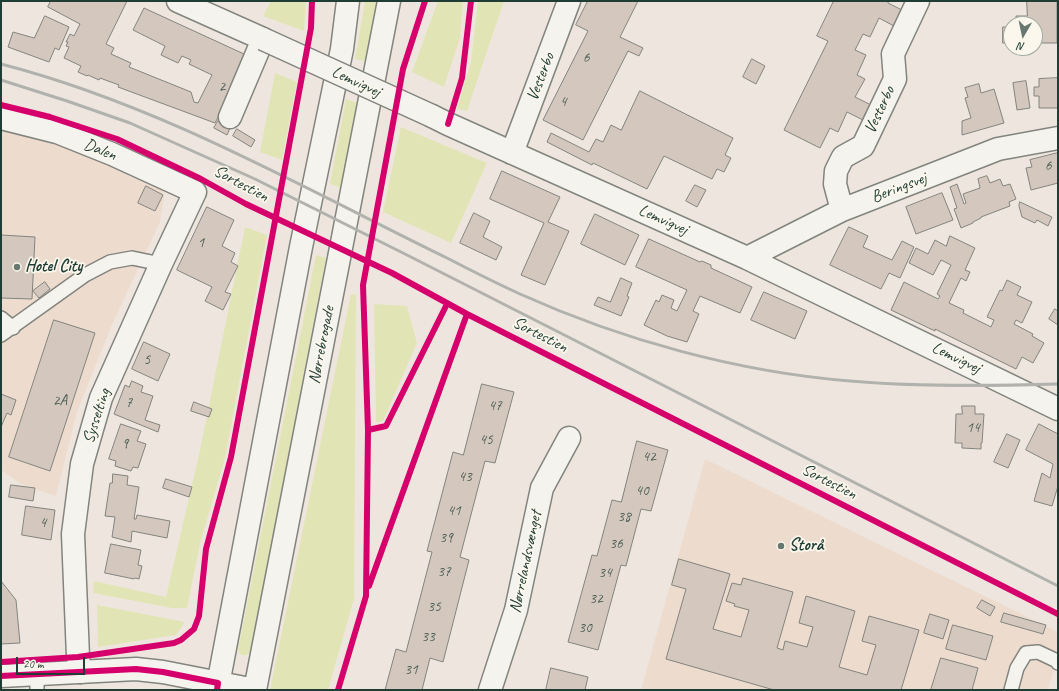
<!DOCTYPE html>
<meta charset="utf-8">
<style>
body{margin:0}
#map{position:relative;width:1059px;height:691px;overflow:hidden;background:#eee6de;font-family:Caveat,sans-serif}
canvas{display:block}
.frame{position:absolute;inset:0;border:2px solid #1f3d34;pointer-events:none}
.north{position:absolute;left:1003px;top:16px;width:40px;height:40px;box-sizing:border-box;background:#fbf7ec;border:1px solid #a3ada2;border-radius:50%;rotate:189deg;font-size:11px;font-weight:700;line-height:16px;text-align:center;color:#1f3d34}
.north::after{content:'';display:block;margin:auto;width:14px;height:18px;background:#677870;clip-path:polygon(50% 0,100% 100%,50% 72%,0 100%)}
.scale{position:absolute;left:16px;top:657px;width:69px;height:18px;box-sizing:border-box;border:2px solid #1f3d34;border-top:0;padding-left:5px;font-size:12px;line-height:14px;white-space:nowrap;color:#1f3d34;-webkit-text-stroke:3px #fbf7ec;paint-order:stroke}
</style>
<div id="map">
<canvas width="1059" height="691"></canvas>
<div class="frame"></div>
<div class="north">N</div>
<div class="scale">20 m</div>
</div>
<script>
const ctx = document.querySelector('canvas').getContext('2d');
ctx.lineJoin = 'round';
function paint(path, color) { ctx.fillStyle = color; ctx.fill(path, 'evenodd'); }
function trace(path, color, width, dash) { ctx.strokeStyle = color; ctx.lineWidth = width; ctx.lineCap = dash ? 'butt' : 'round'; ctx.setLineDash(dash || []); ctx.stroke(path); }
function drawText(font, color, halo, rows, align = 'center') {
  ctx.font = font + ' Caveat,sans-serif'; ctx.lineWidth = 3.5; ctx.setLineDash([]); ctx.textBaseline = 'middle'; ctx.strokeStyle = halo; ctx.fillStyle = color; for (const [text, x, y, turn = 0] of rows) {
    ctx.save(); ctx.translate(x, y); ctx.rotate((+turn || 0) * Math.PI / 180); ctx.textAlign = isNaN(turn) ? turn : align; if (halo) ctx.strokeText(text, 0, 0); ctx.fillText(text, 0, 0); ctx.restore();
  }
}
paint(new Path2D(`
 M1,127l42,11 117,43 4,15 -4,26 -49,105 -34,85 -21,84 -35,-12 -20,-14z
 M705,459l353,173v23l-10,35h-407z`), '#eddcce');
paint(new Path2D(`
 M271,1h35l-2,30 -41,-15z
 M365,1h12l-11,60 -11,-2z
 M438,1h25l-3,37 -16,49 -32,-15z
 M478,1h26l-37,110 -10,-2 14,-47z
 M275,73l22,9 -15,78 -22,-8z
 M346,99l11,4 -16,85 -11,-4z
 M401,127l86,36 -36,80 -68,-31z
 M245,227l22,8 -42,223 -25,86 -13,64h-15l-79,-15 1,-12 72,16 34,-147z
 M316,255l10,3 -75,393 -4,4c-5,1 -7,0 -9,-5z
 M351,294l5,1 -2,304 -26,91h-58z
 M374,304l33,2 10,37 -34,78 -7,1z
 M97,605l88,17 -9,13 -78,12z`), '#e1e5b6');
const building = new Path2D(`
 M51,1h76l-21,43 8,4 -3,6 20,9 -2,4 62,25 3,10 4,1 14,-28 -23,-11 2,-4 -9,-4 -4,7 -17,-8 4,-9 -32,-16 11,-22 100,46 3,8 -32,61 -97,-36 1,-2 -19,-7 -1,2 -11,-5 -1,1 -9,-4 3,-6 -17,-8 5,-11 -3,-1 2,-4h-2l4,-8 4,2 6,-12 -32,-17z
 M588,1h50l-18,36 23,11 -4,8 -11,-5 -45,89 -40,-20 45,-89 -12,-6z
 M834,1h54v2l14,7 -8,16 -15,-8 -9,19 -7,-3 -8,16 11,5 -9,20 8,4 -10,18 16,8 -8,15 -16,-8 -9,20 -8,-4 -10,20 -36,-18 44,-89 -11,-5z
 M1027,1h30v42h-22v-19h-19v-8h11z
 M45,16l24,11 -10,23 -4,-2 -6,14 -41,-15 5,-15 21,6z
 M1003,27h8v16h-8z
 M752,59l13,7 -9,18 -13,-7z
 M1058,78v30h-19v-12h-5v-9h5v-8z
 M1026,81l4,27 -13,2 -4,-27z
 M979,84l2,9 13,-4 10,34 -42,12v-14l9,-3 -6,-20 3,-1 -3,-9z
 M640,91l93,47 -8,17 6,3 -7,14 -7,-3 -5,10 -48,-23 -17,33 -54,-26 -1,2 -45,-23 4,-9 38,19 7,-13 7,3 8,-17 10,5z
 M218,121l12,7 -3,7 -13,-7z
 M237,129l18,11 -4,7 -18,-11z
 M1058,153v30l-27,7 -5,-22 6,-1 -2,-7z
 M502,171l58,26 -12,25 21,9 -24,54 -24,-10 23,-52 -54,-24z
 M987,176l3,7 10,-4 3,7 7,-2 6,15 -7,3 1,4 -29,11v1l-8,4v1l-12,5 -7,-19 3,-1 -7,-21 7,-3 7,20 2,-1 -3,-9 17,-6 -2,-9z
 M695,185l11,5 -9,17 -11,-6z
 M146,186l17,9 -8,16 -17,-8z
 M942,193l11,27 -37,14 -10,-27z
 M1020,202l32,15 -4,9 -11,-6 -2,3 -13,-6 -3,-11z
 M207,207l27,13 -12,26 13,7 -4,9 7,4 -13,26 6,2 -8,16 -18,-9 7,-14 -35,-17z
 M474,213l16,8 -7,16 19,10 -6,13 -36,-17z
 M595,214l44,21 -14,30 -44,-21z
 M849,227l19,9 -5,11 29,13 10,-19 12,6 -14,31 -11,-5 -8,16 -51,-24z
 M1,235l34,2 -3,62 -31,-1z
 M950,236l25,12 -10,22 5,2 -4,9 -5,-3 -12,25 15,7 -1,3 28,14 3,-7 -7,-3 13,-27 2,1 5,-11 14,7 -4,8 15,7 -10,21 -6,-3 -2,4 19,10 -1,2 12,7 -11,20 -11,-6 -6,12 -81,-40v2l-44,-21 13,-28 34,17 2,-3 -3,-2 14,-29 -10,-5 -8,15 -24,-12 7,-15 12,6 7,-14 11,6z
 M649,239l51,23 2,-1 9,4v3l41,19 -12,26 -40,-17 -7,15 6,3 -12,28 -20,-6 -23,-11 12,-25 3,2 3,-7 12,5 -3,8 6,3 10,-21 -51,-23z
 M621,278l11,5 -5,13 2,1 -8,19 -27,-11 4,-8 12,5z
 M45,282l5,7 -11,9 -6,-7z
 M764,292l43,19 -12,28 -44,-19z
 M1055,309l3,2v14l-9,-6z
 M54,320l41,13 -45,138 -41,-14z
 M144,342l26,12 -12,27 -26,-12z
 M132,381l11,5 -2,6 12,4 -8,24 15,5 -2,7 -44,-18 11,-29 4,2z
 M482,384l32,8 -19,71 -10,-2 -25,96 9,3 -26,102 -13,-4 -8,32h-37l11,-41 10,3 26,-100 -5,-1 26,-99 10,3z
 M1,394l15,6 -5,15 -4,-2 -6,14z
 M194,402l18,7 -3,8 -18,-6z
 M962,406h13v8h9l-2,29h-1v6l-19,-1v-5h-7l1,-29h6z
 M121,424l20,7 -4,10 9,3 -8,24 -5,-1 -2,4 -16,-5 1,-5 -7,-2z
 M1039,424l19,10v52l-6,20 -18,-5 8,-28 8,5 3,-14 -27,-14z
 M1007,434l13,6 -12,28 -14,-6z
 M637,441l31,9 -17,61 -10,-2 -15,57 -5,-1 -23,85 -30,-8 24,-87 5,1 15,-56 9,2z
 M113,474l15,2 -1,9 12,2 -5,32h2l1,-4 33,6 -3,17 -35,-7 -1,11 -19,-5 3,-20 -10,-1 5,-33h2z
 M166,479l26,8 -3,10 -26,-9z
 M11,485l24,3 -2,13 -24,-4z
 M26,506l29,4 -4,30 -29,-5z
 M111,544l30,6 -3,15 4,1 -3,13 -4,-1 -1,1 -29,-6z
 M679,559l51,15 -17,55 28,8 8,-27 -15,-4 1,-2 -9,-3 6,-18 9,2 2,-7 50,14 -16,56 6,2 2,-9 22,6 6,-20 -14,-4 7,-27 49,15 -16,56 28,8 9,-30 -14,-4 7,-25 50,14 -18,60h-127l-108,-31 20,-70 -14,-4z
 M1,581l15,19 4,43 -19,1z
 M982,600l13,7 -5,9 -13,-8z
 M1004,613l42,12 -3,9 -42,-12z
 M930,614l19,6 -6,19 -19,-6z
 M953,625l40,11 -7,24 -40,-11z
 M941,658l37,10 -6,22h-41z
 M551,668l37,9 -3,13h-39z`);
paint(building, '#d4c7be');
trace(building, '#82847e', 1);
const service = new Path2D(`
 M1,318l12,10
 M1,335l84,-60 25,-13 22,-4 29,6
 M37,674v16
 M1011,690l6,-22 9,-15 12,-1 19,9 1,2`);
const minor = new Path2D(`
 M178,1l85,38 -33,78
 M432,116l16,8 299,134 311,151
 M1,118l56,14 55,22 83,38 -34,72 -60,134 -19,66 -9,70 5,123 2,15
 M512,153l57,-152
 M842,210l-7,-26 1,-13 7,-14 20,-11 32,-67 -2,-25 25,-53
 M747,258l95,-48 156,-61 60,-11
 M490,690l26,-80 26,-122 27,-50`);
const tertiary = new Path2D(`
 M1,676l135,-7 27,3 92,18
 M217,690l84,-443 41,-198 6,-48
 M255,690l134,-689`);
trace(service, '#82847e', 16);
trace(minor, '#82847e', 25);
trace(tertiary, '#82847e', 25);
trace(service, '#f5f3ee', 13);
trace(minor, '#f5f3ee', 22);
trace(tertiary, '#f5f3ee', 22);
trace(new Path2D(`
 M1,64c159,41 302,124 448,195 23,12 47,24 71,35 102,46 218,78 330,87 69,6 139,5 208,3
 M1,80l66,21 63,22 125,56 152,76 651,331`), '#b1b2ae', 3);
const minorBridge = new Path2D(`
 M263,39l169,77`);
trace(minorBridge, '#82847e', 25, []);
trace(minorBridge, '#f5f3ee', 22);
trace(new Path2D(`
 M1,105l49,12 67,22 84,40 45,25 146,69 75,41 591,300
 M448,124l14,-46 9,-77
 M368,430l18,-4 61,-122
 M369,586l98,-272
 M1,662l77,-5 96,-14 7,-3 13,-11 5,-13 7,-67 25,-92 80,-429 1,-27
 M1,676l135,-7 27,3 55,11 -1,7
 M338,690l28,-94 2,-166 -5,-145 40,-216 22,-68`), '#d6006c', 6);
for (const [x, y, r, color] of [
 [17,267,4,"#677870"],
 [781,546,4,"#677870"]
]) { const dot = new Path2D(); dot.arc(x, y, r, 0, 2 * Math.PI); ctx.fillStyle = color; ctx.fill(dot); trace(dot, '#fbf7ec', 1.5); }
drawText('15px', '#4c6056', null, [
 ["6",586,58],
 ["2",222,87],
 ["4",563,102],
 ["6",1048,166],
 ["1",201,243],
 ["5",147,360],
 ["2A",60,401],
 ["7",129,403],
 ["47",495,406],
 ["14",973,428],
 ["45",486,440],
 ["9",125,444],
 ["42",649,457],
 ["43",465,477],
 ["40",642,491],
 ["41",454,511],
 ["38",624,517],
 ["4",43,523],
 ["39",446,538],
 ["36",616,544],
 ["37",444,572],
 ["34",605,573],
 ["32",596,599],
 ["35",434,607],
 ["30",585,628],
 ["33",428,637],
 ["31",411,670]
]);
drawText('17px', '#1f3d34', '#fbf7ec', [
 ["Vesterbo",541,77,-69],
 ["Lemvigvej",356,82,25],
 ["Vesterbo",880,110,-65],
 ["Dalen",100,150,22],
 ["Sortestien",241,184,28],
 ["Beringsvej",899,188,-21],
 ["Lemvigvej",663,220,24],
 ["Sortestien",540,335,27],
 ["Nørrebrogade",322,345,-79],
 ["Lemvigvej",956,358,26],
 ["Sysselting",97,416,-72],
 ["Sortestien",829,482,27],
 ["Nørrelandsvænget",526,562,-78]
]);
drawText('bold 17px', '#1f3d34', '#fbf7ec', [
 ["Hotel City",25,267],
 ["Storå",789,546]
], 'left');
</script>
